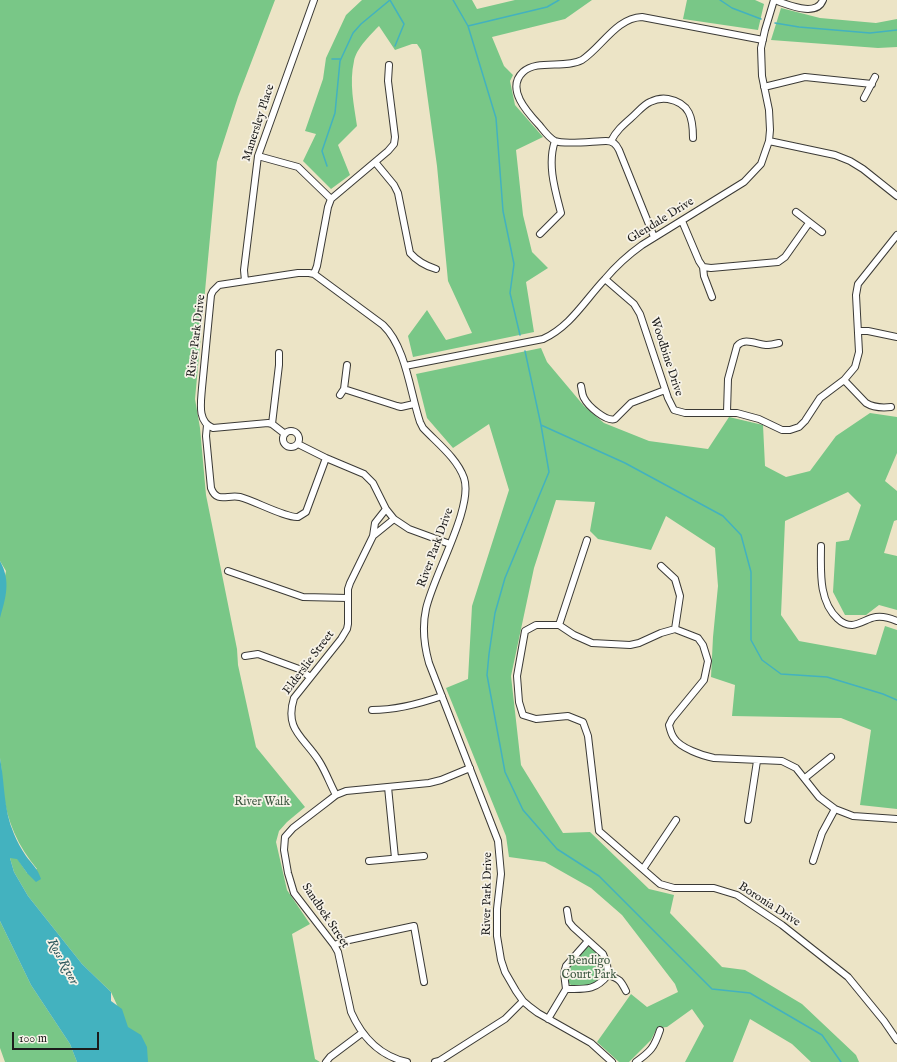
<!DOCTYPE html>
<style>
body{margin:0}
#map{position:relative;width:897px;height:1062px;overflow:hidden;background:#ece4c6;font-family:"IM FELL English",serif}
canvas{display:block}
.scale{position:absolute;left:12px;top:1032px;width:87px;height:18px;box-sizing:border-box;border:2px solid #1c1c1c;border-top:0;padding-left:5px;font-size:12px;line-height:14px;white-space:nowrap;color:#1c1c1c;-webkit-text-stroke:3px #f7f3e8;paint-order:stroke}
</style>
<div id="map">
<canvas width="897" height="1062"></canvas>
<div class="scale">100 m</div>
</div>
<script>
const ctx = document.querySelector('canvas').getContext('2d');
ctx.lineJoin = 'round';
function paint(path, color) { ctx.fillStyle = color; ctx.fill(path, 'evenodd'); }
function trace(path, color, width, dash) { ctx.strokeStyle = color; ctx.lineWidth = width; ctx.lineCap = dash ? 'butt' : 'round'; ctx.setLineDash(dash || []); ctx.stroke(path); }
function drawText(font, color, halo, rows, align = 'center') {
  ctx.font = font + ' "IM FELL English",serif'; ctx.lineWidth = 3.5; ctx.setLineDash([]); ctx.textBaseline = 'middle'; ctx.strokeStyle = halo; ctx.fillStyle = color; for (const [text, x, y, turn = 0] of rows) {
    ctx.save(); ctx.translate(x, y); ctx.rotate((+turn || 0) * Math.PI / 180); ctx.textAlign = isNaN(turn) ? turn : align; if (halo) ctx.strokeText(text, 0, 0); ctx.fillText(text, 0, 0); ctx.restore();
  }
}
paint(new Path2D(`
 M0,0h275l-37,97 -21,65 -22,237 5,29 6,67 31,154 1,16 18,82 49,60 -18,15 -8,9 -3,11 11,48 23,34 -18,10 23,125 5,3h-177l-32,-70 -29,-28 -54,-68 -14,-24 -4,-14h7l10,15 10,-4c-19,-23 -30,-47 -34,-78 -1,-11 -1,-22 -3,-33v-157l6,-30 -6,-10z
 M362,0h110l5,9 38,-9h77l-27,19 -73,18 12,29 9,9 -3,6 5,24 28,32 -27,13 7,65 9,37 16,16 -22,14 8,50 -121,25 -5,-21 19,-26 19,30 26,-7 -24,-52 -11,-115 -16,-116 -4,-6h-5l-17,6 -16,-24c-8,8 -23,23 -25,35 -5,22 0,44 3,65l-19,19 12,30 -19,14 -28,-28 13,-27 -11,-3 18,-52 3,-21 20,-43z
 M687,0h68l9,4 -6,26 -75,-11z
 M781,8l39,10 56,5 21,-4v28l-19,1 -107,-8z
 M541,348l6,14 37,44 20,17 45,18 59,8 21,-32 34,8 2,41 21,11 24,-6 26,-35 34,-23 27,4v36l-12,28 12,10v29l-3,1 -10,32 13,3v54l-18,-5 -13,10h-21l-12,-23 3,-50 13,-2 12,-35 -13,-13 -63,29 -4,94 18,26 77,14 9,-29 12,4v179l-37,-4 11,-75 -30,-12 -109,-2 3,-31 -24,-8 2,-40 5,-51 -3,-38 -49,-32 -15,34 -53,-11 -8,-8 5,-29 -39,-2 -22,68 -23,108 10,89 42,68 27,-1 59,57 25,6 -4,18 52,54 23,3 57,34 54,51 3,7h-48l-19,-18 -42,-25 -17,43h-48l19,-36 -12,-17 -25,18 -10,1 -6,12 -22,22h-10l-22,-20 34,-48 16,13 31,-15 -3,-8 -53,-69 -31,-27 -46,-26 -36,-5 -3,-21 -60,-148 22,-9 4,-73 37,-116 -20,-66 -36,24 -26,-30 -11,-44z
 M0,921l31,64 39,59 7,18h-72l-5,-14z
 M590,946l11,9 4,14 -2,8 -12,9 -20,-1 -3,-3 -1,-12c6,-8 14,-22 23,-24z`), '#79c787');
paint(new Path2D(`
 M0,561c11,20 6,36 0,57z
 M0,758c5,25 3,51 14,76 3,7 7,15 12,22 6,8 12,13 15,23l-5,3 -9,-9 -10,-14 -7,-1 4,14 14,24 54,68 29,28v9l11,8 6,18 13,8 6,12 1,15h-71l-7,-18 -39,-59 -31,-64z`), '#43b2bf');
trace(new Path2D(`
 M390,0l14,24 -9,22
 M453,0l15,26 28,92 7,93 11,53 -4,29 10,42
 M720,0l12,8 29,11
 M775,23l24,4 71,6 27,-3
 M468,26l79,-19 12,-7
 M332,59h8
 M327,166l-5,-15 13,-38 5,-52 13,-28 8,-9 29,-24
 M525,351l16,74 8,47 -44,106 -10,35 -6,41 -2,21 18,97 18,38 34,39 42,27 113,113 38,4 72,42 19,27
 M541,425l84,38 98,53 18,19 10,37v68l11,20 19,14 46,3 56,17 14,6`), '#43b2bf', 1.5);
const minor = new Path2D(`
 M764,87l41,-10 67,7
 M864,98l11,-21
 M611,141c5,-10 12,-16 20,-23 6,-5 12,-13 19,-16 6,-3 12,-4 18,-3 22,4 25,19 25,39
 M769,141l66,14 15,6 13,8 34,27
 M258,156l40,11 33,32
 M375,162l19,23 4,8 12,60c7,8 16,13 26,16
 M796,212l26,20
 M682,221l17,40 4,6 1,9 8,21
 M540,234l21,-21c-6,-23 -14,-49 -6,-72
 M654,237l-35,-87c-3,-6 -6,-9 -13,-9 -11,0 -42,4 -51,0 -6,-3 -11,-10 -15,-15 -12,-13 -35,-37 -17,-54 14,-13 42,-3 59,-12 20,-13 34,-42 60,-43l121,23
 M703,267l8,1 67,-6 7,-5 24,-34
 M314,274l3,-8 11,-59 3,-8 57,-48 6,-7 1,-7 -7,-56 1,-16
 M605,279l29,25 6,10 28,84 6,12 11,3h52l22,6 23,11h8l9,-3 6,-6 15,-23 24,-18 11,-13 4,-15 -3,-57 2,-11 39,-49
 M245,281l-1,-11 14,-114 56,-156
 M858,331h10l29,6
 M405,366l138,-27c28,-13 42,-39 62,-60 11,-13 23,-24 37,-34l102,-63 17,-18 8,-23 1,-11 -1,-20 -7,-34 -1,-28 4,-18 9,-30c13,4 42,18 49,0
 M844,380l22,23c8,5 16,5 25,4
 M581,386c1,4 1,9 3,12 4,8 22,24 31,21l16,-16 34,-13
 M344,389l53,17 4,1 13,-3
 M340,395l4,-6 3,-24
 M727,412l1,-33 9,-33c7,-9 19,-2 29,-1 4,0 9,-1 13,-2
 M272,424l7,-59v-12
 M207,425l-1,11 5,52c6,16 17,6 29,9 15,4 46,21 58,20l8,-5 20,-54
 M283 439a8 8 0 1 1 16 0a8 8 0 1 1-16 0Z
 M285,434l-13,-10 -4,-1 -55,5c-16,-6 -12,-26 -11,-40l9,-93 2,-4 6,-6 79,-12h11l5,1 69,51c23,22 27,67 37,97l3,6c14,15 34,30 41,50 10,29 -31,98 -38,131 -4,18 -2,36 3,54l69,178 3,33 -4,35v27l4,24 4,12 11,19 7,10 7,6 8,6 53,30 21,19
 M298,444l28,14 38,16 9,9 13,26 8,10 15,10 41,15
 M373,536l21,-17
 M821,546c0,24 -3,55 17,73 4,4 9,6 14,6 9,-1 16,-7 24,-8 7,-1 14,1 21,4
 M661,566l14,13 5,17 -5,33
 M228,571l75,26 45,1
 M559,625l28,-85
 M245,656l13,-2 41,15 11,8
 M372,710c24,0 47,-6 70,-14
 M805,778l26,-21
 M388,787l7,71
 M336,795c-6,-11 -10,-23 -17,-34 -15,-24 -35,-31 -25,-63l47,-59 6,-10 1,-5v-35l2,-6 23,-47 2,-13 11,-14
 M897,819l-44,-3 -18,-7 -16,-12 -23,-29 -14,-7 -68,-3c-11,-2 -34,-10 -40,-20 -3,-4 -4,-9 -5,-13l3,-6 32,-39 4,-19 -5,-16 -5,-7 -23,-9 -14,4 -22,10 -9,2 -38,-2 -18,-8 -15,-10h-23l-11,6 -8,45 2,26 4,13 13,4 32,-3 15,6 5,14 11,95 61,53 14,4h40l23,7 45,30 66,52 36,44 13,19
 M748,820l9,-59
 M369,861l55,-5
 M813,861l9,-28 13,-24
 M643,869l33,-49
 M334,945l15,-5 65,-14 10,56
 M608,975c12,4 13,6 18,16
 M566,989c19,0 29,2 42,-14l-1,-11 -4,-10 -30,-27 -4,-5 -2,-12
 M548,1019l18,-30 -2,-16 2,-7 22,-25
 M326,1062l4,-5 32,-24
 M407,1062c-27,-6 -45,-25 -56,-50l-13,-60 -4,-7 -40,-52 -6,-20 -4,-23 1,-13 8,-9 34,-26 9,-7 10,-4 83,-8 12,-3 29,-12
 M435,1062l4,-1 66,-42 18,-18
 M636,1062c15,-11 18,-14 24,-32`);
trace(minor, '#3b3a36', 8);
trace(minor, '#fff', 6);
drawText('12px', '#1c1c1c', '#f7f3e8', [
 ["Manersley Place",259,123,-72],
 ["Glendale Drive",661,221,-32],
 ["River Park Drive",197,336,-83],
 ["Woodbine Drive",666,357,72],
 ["River Park Drive",436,548,-70],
 ["Elderslie Street",309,663,-53],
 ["River Park Drive",488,894,-89],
 ["Boronia Drive",769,905,33],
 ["Sandbek Street",325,916,56]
]);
drawText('12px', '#3d5841', '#f7f3e8', [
 ["River Walk",262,803],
 ["Bendigo",589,962],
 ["Court Park",589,976]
]);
drawText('italic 13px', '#2c585d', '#f7f3e8', [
 ["Ross River",62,962,61]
]);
</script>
